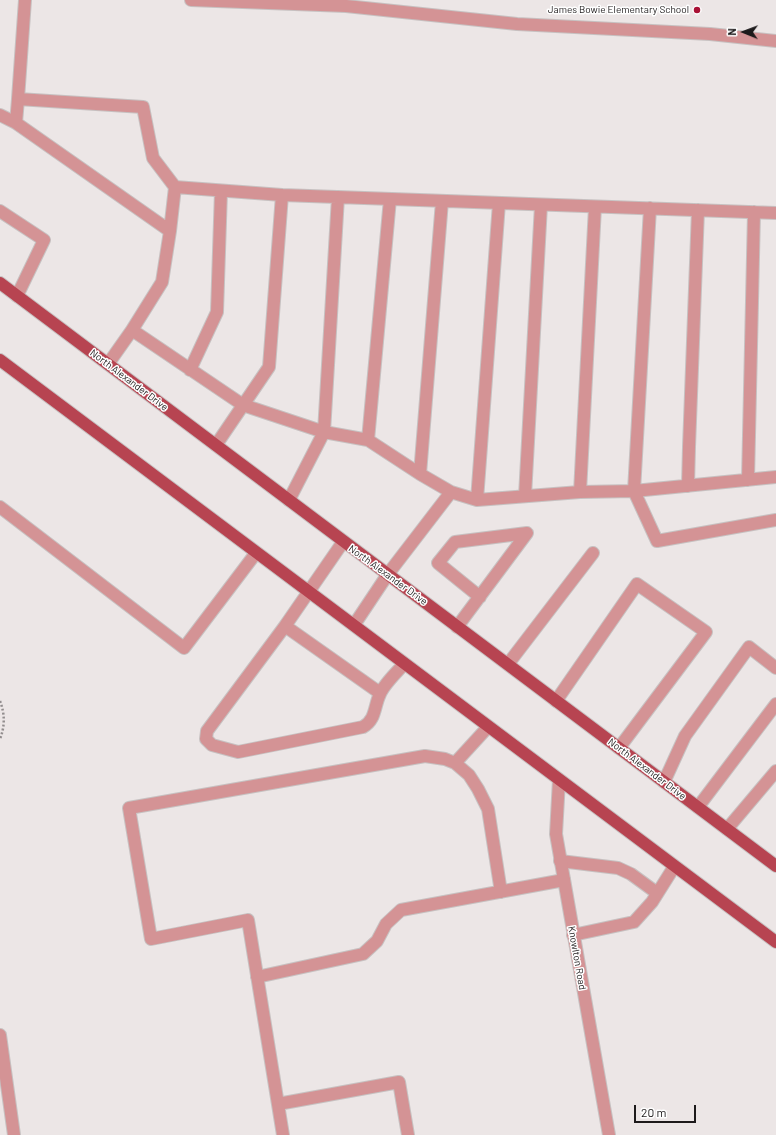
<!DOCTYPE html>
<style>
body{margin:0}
#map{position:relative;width:776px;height:1135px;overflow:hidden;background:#ece6e6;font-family:Barlow,sans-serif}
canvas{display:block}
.north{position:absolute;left:724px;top:12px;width:40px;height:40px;-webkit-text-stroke:3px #fff;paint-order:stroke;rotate:271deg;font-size:11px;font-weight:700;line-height:16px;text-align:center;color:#1d1a1b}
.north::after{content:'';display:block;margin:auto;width:14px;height:18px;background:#1d1a1b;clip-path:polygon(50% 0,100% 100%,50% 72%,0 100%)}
.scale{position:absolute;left:634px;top:1105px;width:62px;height:18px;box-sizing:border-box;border:2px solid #1d1a1b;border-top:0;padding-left:5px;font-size:12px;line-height:14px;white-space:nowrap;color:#1d1a1b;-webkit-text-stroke:3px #fff;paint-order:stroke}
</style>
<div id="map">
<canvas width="776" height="1135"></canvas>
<div class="north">N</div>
<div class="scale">20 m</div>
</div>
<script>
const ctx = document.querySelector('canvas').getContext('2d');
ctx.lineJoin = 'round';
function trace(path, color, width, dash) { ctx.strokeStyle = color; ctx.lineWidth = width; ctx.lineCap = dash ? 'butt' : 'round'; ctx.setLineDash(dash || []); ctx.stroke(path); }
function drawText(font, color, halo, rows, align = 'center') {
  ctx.font = font + ' Barlow,sans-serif'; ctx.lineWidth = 3; ctx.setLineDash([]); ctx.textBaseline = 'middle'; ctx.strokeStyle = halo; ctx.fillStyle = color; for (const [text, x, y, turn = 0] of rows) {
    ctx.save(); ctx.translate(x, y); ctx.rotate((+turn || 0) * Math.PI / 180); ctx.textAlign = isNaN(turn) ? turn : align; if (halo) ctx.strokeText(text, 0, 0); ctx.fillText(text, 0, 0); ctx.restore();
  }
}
const service = new Path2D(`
 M25,0l-7,99 125,8 10,51 22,29 -5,44 -8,51 -30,48 111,75 81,27 44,8 52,34 31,18
 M191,0l155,6 171,18 193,10 66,7
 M0,115l16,8 154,108
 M16,123l2,-24
 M175,187l107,8 494,18
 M650,208l-16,283 142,-14
 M0,211l44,29 -27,56
 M108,364l24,-34
 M190,370l27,-58 4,-121
 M368,440l22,-241
 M216,445l53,-78 13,-172
 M420,474l22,-273
 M748,480l6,-268
 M688,486l1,-39 9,-237
 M580,492l15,-285
 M525,496l16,-291
 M289,500l35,-68 14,-235
 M477,500l22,-297
 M0,507l184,141 72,-95
 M343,542l-58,84 -78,105 -1,8 6,6 26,7 125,-25c13,-7 11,-21 17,-33 4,-10 17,-22 24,-30
 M354,625l34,-51 63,-82 26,8 103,-8 54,-1 23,50 119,-21
 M285,626l95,67
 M457,627l70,-94 -72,9 -17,21 42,34
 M508,664l85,-111
 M556,701l81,-117 69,48 -87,116
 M455,763l33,-36
 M664,782l21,-46 64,-89 27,21
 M698,807l78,-103
 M727,829l49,-58
 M560,861l58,7 13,6 26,19
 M573,935l61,-13 18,-20 22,-35
 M257,977l106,-23 14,-13 9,-17 15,-14 163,-30
 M0,1035l14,100
 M278,1104l121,-22 9,53
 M283,1135l-35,-215 -97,19 -22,-131 296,-52 20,3 10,4 14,12 9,14 10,20 13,83`);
const minor = new Path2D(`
 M559,780l-3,54 53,301`);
const primary = new Path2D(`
 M0,283l776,583
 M0,360l776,582`);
trace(service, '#c7c1c1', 14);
trace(minor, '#c7c1c1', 14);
trace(primary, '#c7c1c1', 14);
trace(new Path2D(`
 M0,701c5,13 5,25 0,38`), '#928d8e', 2.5, [2, 2]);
trace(service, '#d49395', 12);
trace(minor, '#d49395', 12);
trace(primary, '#b74451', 12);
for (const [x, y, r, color] of [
 [697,10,4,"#a91135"]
]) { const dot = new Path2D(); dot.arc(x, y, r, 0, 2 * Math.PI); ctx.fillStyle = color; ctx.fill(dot); trace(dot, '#fff', 1.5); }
drawText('10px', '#1d1a1b', '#fff', [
 ["James Bowie Elementary School",689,10]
], 'right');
drawText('10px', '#1d1a1b', '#fff', [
 ["North Alexander Drive",129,380,37],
 ["North Alexander Drive",388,575,36],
 ["North Alexander Drive",647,769,37],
 ["Knowlton Road",577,958,80]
]);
</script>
